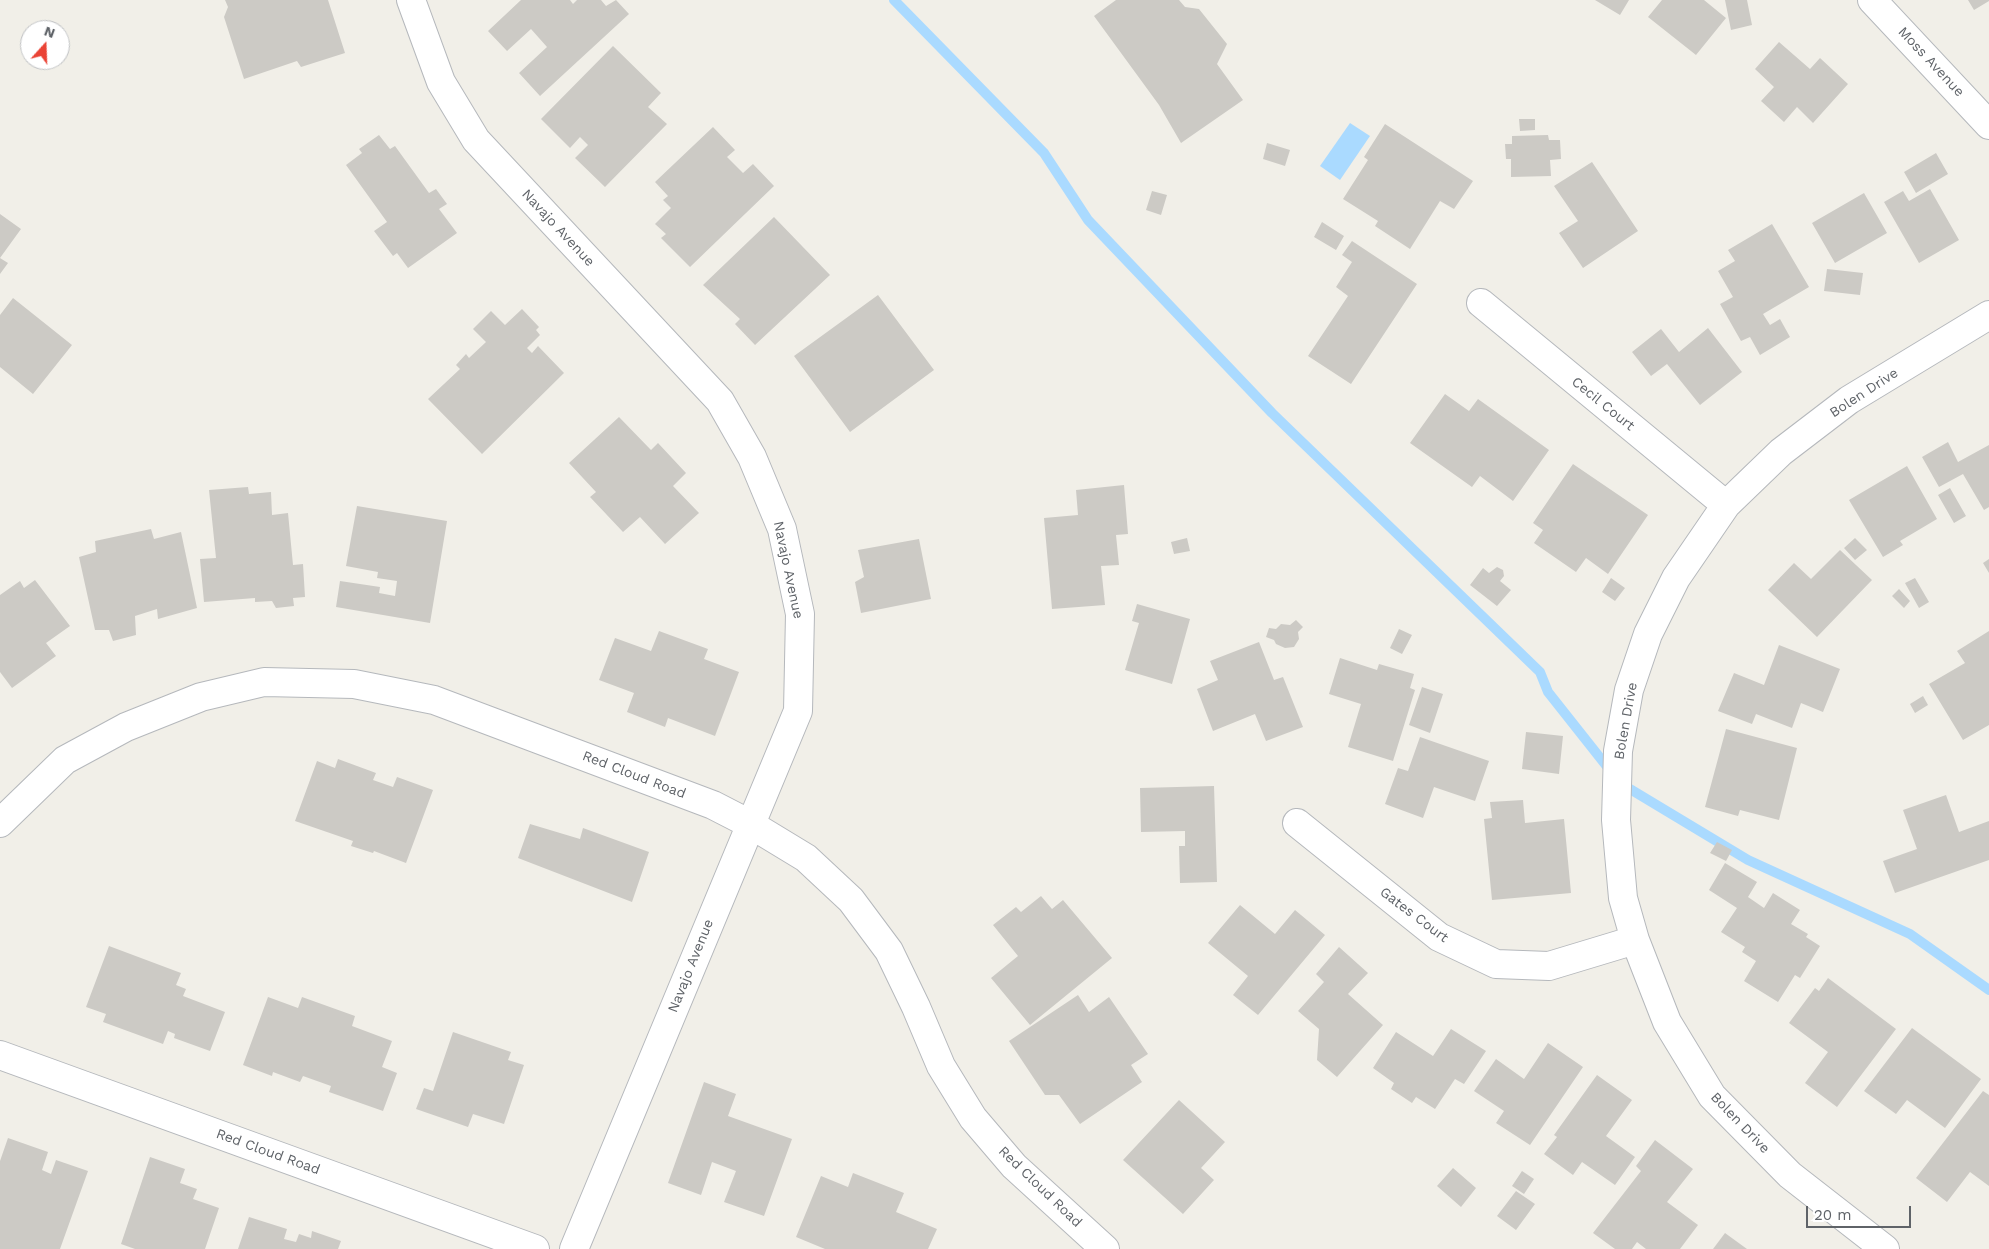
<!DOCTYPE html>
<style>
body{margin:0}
#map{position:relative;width:1989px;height:1249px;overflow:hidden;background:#f1efe8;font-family:"Work Sans",sans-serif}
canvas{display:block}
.north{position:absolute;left:20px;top:20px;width:50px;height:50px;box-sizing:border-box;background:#fff;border:1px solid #bfc1c3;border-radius:50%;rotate:20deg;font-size:14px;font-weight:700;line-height:20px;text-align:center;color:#5f6368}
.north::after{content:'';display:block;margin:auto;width:18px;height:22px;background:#ea4335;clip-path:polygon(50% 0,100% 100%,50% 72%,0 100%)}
.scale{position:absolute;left:1806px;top:1206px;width:105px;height:22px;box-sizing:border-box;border:2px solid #5f6368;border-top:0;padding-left:6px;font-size:15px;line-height:18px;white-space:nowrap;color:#5f6368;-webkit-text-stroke:4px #fff;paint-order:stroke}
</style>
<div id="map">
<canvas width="1989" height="1249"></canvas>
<div class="north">N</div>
<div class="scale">20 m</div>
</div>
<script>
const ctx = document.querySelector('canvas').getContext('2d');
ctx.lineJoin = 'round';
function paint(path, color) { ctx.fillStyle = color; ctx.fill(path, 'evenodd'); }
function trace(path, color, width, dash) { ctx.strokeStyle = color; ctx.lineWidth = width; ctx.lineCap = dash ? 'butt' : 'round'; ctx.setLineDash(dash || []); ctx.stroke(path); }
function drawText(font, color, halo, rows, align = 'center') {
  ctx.font = font + ' "Work Sans",sans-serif'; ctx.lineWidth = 4; ctx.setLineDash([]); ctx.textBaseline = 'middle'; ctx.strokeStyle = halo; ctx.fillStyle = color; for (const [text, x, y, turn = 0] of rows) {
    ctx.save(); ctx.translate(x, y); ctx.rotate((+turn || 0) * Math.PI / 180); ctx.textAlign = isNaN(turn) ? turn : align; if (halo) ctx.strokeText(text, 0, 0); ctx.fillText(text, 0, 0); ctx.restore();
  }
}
paint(new Path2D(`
 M1350,123l20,13 -30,44 -20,-14z`), '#aadaff');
trace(new Path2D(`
 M894,0l150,153 44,67 184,193 268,259 8,20 72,91 128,77 162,74 79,56`), '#aadaff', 10);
paint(new Path2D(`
 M225,0h103l17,53 -44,14 -4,-6 -53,18 -20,-62 4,-10z
 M521,0h49l3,4 4,-4h24l5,6 10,-6 13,14 -89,82 -21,-23 28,-26 -16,-18 -24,22 -19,-20z
 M1116,0h63l6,7 14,2 28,35 -10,20 26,36 -62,43 -22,-38 -65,-89z
 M1595,0h34l-9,15z
 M1662,0h42l22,18 -30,37 -48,-38z
 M1725,0h22l5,25 -21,5z
 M1968,0h21v1l-15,9z
 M1779,42l31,27 10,-11 28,26 -35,39 -16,-16 -13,15 -23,-21 13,-14 -19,-18z
 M613,46l48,47 -13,14 19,17 -62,63 -30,-29 13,-13 -8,-8 -10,11 -29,-29z
 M1519,119h16v11l-15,1z
 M1385,124l88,57 -19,28 -14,-8 -30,48 -35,-23 3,-5 -35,-22 25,-39 -4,-3z
 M713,127l22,23 -8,7 16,16 10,-9 21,22 -84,81 -29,-29 5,-4 -11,-10 16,-16 -8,-8 5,-4 -13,-14z
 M379,135l11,14 5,-3 34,47 7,-4 11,15 -8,5 18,24 -49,35 -11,-15 -4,3 -19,-25 13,-9 -41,-57 16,-12 -3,-4z
 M1548,135l1,5h11l1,19 -11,1 1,16 -40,1v-18h-5l-1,-15h7v-8z
 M1267,143l23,7 -5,16 -22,-7z
 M1936,153l12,21 -32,19 -12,-21z
 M1592,162l46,69 -55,37 -24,-35 19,-12 -24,-35z
 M1930,189l29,51 -40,23 -35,-61 19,-11 6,10z
 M1152,191l15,4 -6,20 -15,-5z
 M1864,193l23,40 -52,30 -23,-40z
 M0,214l21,15 -21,29 8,5 -8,11z
 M774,217l56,58 -75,70 -20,-21 5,-5 -37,-34z
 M1322,222l22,14 -8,14 -22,-13z
 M1772,224l37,63 -46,27 7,11 10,-6 10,18 -30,18 -10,-18 -9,4 -21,-37 13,-7 -15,-26 17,-10 -7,-11z
 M1352,241l65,43 -66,100 -43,-28 40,-60 -12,-9 16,-25 -10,-7z
 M1827,269l36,4 -3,22 -36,-4z
 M878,295l56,75 -84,62 -56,-76z
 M13,298l59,47 -39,49 -33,-27v-52z
 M522,309l17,18 -3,3 4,5 -13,13 5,5 6,-7 26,27 -82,81 -54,-55 32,-30 -4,-4 10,-11 3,4 17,-16 -13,-13 18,-18 14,14z
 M1708,328l34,44 -42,33 -33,-41 -16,12 -19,-24 29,-23 18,23z
 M1445,394l24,17 9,-12 71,51 -36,51 -33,-25 -8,11 -62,-44z
 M619,417l32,33 7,-7 28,30 -13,13 26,27 -34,31 -25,-27 -17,15 -33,-35 6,-5 -27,-29z
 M1948,442l10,20 31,-17v62l-5,3 -21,-36 -24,13 -17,-30z
 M1573,464l75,51 -40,59 -22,-16 -10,14 -42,-29 9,-13 -10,-7z
 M1907,466l30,53 -37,22 3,4 -20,12 -34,-57z
 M1124,485l4,49 -12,1 3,30 -18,1 4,39 -53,4 -8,-91 34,-3 -2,-25z
 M248,487l1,7 22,-2 1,23 16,-2 5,52 10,-1 2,33 -12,1 1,8 -18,2 -4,-7 -17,1v-4l-51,4 -4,-43 16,-1 -7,-68z
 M1950,488l16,28 -12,7 -16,-28z
 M357,506l90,15 -17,102 -94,-16 4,-26 40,6 -1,6 16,3 2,-15 -20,-3 1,-6 -32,-6z
 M151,529l3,10 27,-7 16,76 -39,11 -1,-10 -22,7 1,19 -23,6 -4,-11h-14l-16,-73 17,-5 -1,-11z
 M1187,538l3,13 -16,3 -3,-12z
 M1855,538l12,12 -12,10 -11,-12z
 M919,539l12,60 -70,14 -6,-31 9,-5 -6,-27z
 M1840,550l32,30 -55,57 -49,-47 26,-27 17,16z
 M1989,559v14l-6,-10z
 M1497,567l6,3 1,6 -4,5 11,9 -14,16 -27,-21 13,-17 6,5z
 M1611,578l14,10 -10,13 -13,-9z
 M1915,578l14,24 -10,6 -14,-25z
 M35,580l35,46 -24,17 10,13 -44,32 -12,-16v-77l20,-14 4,7z
 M1899,589l11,12 -6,7 -12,-12z
 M1137,604l53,15 -18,65 -47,-14 14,-47 -7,-2z
 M1296,620l7,7 -5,5 1,7 -5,8 -9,1 -9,-4 -2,-4 -8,-3 3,-9 7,1 5,-5 9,1z
 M1399,629l13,6 -10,19 -12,-6z
 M659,631l49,18 -4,10 35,13 -24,64 -47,-18 -3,9 -38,-15 7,-19 -35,-13 16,-42 36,13z
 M1989,631v94l-26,15 -34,-56 36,-21 -8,-12z
 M1259,642l15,38 9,-3 20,50 -37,14 -11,-27 -42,17 -16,-42 21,-9 -8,-19z
 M1779,645l61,24 -17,43 -22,-9 -9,25 -36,-14 -4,10 -34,-13 16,-38 30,12z
 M1340,658l37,12 2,-6 35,10 -4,14 5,2 -22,71 -45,-14 13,-43 -32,-10z
 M1422,687l21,7 -13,39 -21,-8z
 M1923,696l5,9 -13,8 -5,-9z
 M1726,729l71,19 -18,72 -39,-10 -2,6 -33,-9z
 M1526,732l37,4 -4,38 -37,-5z
 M1420,737l69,24 -14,40 -41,-14 -11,31 -38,-14 13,-36 10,3z
 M338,759l38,14 -3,7 20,7 4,-10 36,13 -27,73 -32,-12 -1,2 -22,-7 2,-5 -58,-20 22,-60 18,7z
 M1214,786l3,96 -37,1 -1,-37h6v-15l-44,1 -1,-44z
 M1946,795l13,37 30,-11v39l-94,33 -12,-32 34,-12 -14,-39z
 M1523,800l2,23 39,-4 7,74 -79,7 -8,-81 8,-1 -2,-16z
 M530,824l50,15 3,-11 66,24 -17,50 -114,-44z
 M1717,842l15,8 -6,11 -16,-8z
 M1725,863l32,19 -9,15 16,11 9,-15 27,17 -9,14 17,10 -2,3 14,9 -20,32 -5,-3 -17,27 -34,-21 12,-20 -14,-9 3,-5 -24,-15 16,-24 -28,-18z
 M1041,896l11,13 11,-9 49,58 -82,67 -39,-47 27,-22 -25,-31 23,-18 5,5z
 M1240,905l35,29 20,-24 30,25 -67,80 -25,-20 15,-19 -40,-33z
 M109,946l72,27 -5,12 10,4 -3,7 42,16 -15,39 -36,-13 1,-4 -7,-3 -5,13 -60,-22 3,-8 -20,-7z
 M1339,947l29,26 -20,21 35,31 -46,52 -20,-17 2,-31 -21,-18 26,-29 -8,-8z
 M1828,978l68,51 -59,78 -32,-24 23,-31 -39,-29 26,-35 4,3z
 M1078,995l11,17 20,-15 39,57 -17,11 11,17 -62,42 -21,-29h-14l-36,-54z
 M268,997l30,11 4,-11 53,19 -3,10 40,15 -10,26 15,6 -14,38 -54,-19 2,-6 -28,-10 -3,6 -27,-10 -1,4 -29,-11z
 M1912,1028l69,51 -36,49 -38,-28 -11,14 -32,-23z
 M1451,1029l35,22 -22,33 -9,-5 -20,30 -19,-12 -4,6 -21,-14 3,-6 -21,-15 23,-36 37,24z
 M453,1032l58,20 -3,8 16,5 -20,59 -31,-10 -5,13 -52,-18 8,-21 9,3z
 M1548,1043l35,24 -53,78 -34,-22 8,-12 -30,-20 22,-32 28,20z
 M1597,1075l35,25 -26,36 29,21 -20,28 -33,-23 -9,13 -29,-21 13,-17 -3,-2z
 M704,1082l32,12 -8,22 64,23 -28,77 -40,-14 12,-31 -24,-9 -11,33 -33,-12z
 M1983,1091l6,4v91l-19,-14 -23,30 -31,-24z
 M1179,1100l46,42 -24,26 13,12 -31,34 -60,-54z
 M8,1138l40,14 -6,18 9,4 5,-14 32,11 -28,78h-60v-88z
 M1655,1140l38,29 -26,33 31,23 -18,24h-34l-9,-7 -5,7h-17l-22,-16 48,-62 -5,-5z
 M150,1157l35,12 -5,14 17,6 -4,10 26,9 -14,41h-70l-14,-5z
 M1453,1168l23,20 -15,19 -24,-21z
 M1522,1171l12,8 -10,15 -12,-8z
 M853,1173l51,20 -8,19 41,17 -9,20h-103l-29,-12 25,-61 27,11z
 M1516,1191l19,13 -19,26 -19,-14z
 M249,1217l38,12 -3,10 12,3 3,-8 12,4 1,-7 29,10 -3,8h-100z
 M1725,1233l22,16h-34z`), '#cccac5');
const minor = new Path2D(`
 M411,0l30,82 35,58 244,261 32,56 30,72 18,85 -2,97 -224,538
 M1872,0l117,125
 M1481,303l245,202
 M0,823l65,-63 61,-33 75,-30 63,-15 90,2 80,16 279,105 37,19 56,34 45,42 38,51 27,56 25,59 32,52 41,48 91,83
 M1297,823l142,114 57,27 53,2 86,-26
 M0,1055l535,194
 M1885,1249l-95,-74 -78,-79 -45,-74 -32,-82 -12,-42 -7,-78 2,-69 11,-61 19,-56 28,-56 50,-73 55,-53 68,-52 140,-85`);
trace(minor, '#b5b8bc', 30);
trace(minor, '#fff', 28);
drawText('14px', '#5f6368', '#fff', [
 ["Moss Avenue",1931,62,47],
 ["Navajo Avenue",558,228,47],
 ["Bolen Drive",1864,393,-33],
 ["Cecil Court",1603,404,39],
 ["Navajo Avenue",788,570,78],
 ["Bolen Drive",1626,721,-80],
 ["Red Cloud Road",634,775,21],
 ["Gates Court",1414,915,37],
 ["Navajo Avenue",691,966,-68],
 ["Bolen Drive",1740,1123,46],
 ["Red Cloud Road",268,1152,20],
 ["Red Cloud Road",1040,1187,44]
]);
</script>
